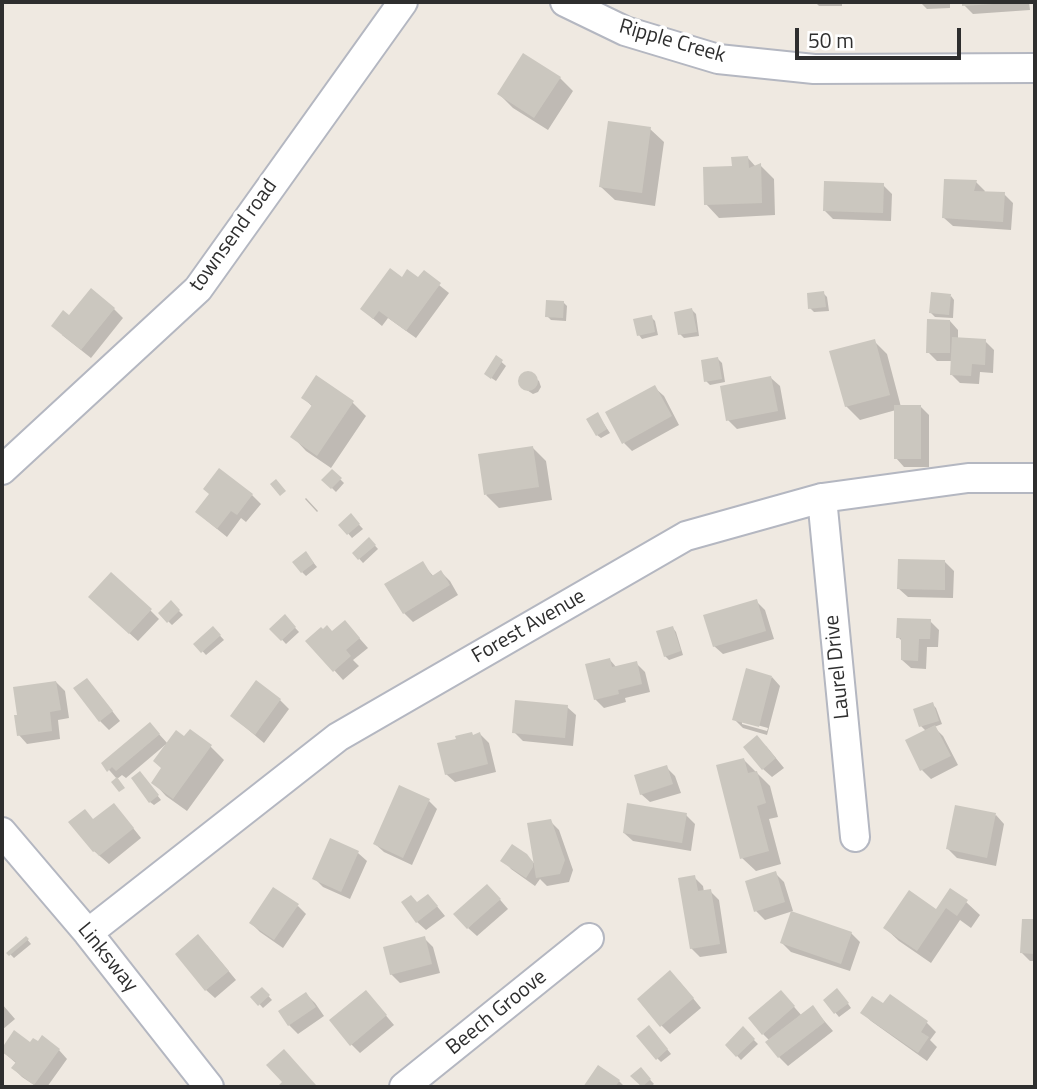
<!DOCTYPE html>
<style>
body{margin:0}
#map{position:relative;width:1037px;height:1089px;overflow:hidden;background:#efe9e1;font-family:"Titillium Web",sans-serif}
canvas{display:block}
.frame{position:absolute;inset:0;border:4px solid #2e2e2e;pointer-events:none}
.scale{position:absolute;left:795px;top:28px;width:166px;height:32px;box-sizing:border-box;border:4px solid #2e2e2e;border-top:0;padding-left:9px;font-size:21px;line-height:24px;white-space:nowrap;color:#2e2e2e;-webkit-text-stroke:5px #fff;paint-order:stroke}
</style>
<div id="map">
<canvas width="1037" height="1089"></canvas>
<div class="frame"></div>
<div class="scale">50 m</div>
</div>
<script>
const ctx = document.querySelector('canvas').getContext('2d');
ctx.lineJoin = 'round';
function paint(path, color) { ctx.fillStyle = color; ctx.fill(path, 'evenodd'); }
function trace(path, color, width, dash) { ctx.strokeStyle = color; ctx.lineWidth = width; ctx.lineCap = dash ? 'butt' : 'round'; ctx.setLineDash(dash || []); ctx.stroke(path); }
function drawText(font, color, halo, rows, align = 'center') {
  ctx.font = font + ' "Titillium Web",sans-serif'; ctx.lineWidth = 7; ctx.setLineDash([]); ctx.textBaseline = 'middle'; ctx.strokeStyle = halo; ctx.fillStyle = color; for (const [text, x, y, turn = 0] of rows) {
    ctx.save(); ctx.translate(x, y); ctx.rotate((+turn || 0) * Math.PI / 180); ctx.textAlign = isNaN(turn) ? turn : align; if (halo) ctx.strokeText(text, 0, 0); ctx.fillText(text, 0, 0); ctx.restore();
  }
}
paint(new Path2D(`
 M815,2h27v4h-23z
 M920,2h30v6l-23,1z
 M964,2h65l1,8 -57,4 -9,-9z
 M560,78l13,13 -25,39 -35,-22 -14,-14z
 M650,129l14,13 -9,64 -40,-6 -14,-13z
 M748,158l8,9 4,-2 14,14 1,36 -56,3 -13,-14z
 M976,182l9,9 -1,2 20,1 9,9 -2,27 -58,-4 -9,-8z
 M883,185l9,9 -1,27 -58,-2 -8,-8z
 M424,273l25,20 -33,45 -28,-20 -6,8 -11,-9 31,-38 17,1z
 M823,293l4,4 2,14 -15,1 -4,-4z
 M951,296l3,4 -1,18 -18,-1 -4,-4z
 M563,302l4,4 -1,15 -15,-1 -4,-4z
 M114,309l9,9 -32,40 -29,-23 8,-17z
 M692,310l4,4 3,22 -15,2 -4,-4z
 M651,317l4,4 3,14 -16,4 -3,-4z
 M950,321l8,9v10l27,1 9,9 -1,23 -13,-1 -1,12 -19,-1 -9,-9 1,-13h-15l-9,-9z
 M874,341l13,13 14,53h20l8,8v52h-25l-8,-9v-48l-36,10 -14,-14z
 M497,358l9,8 -10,15 -6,-4z
 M718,359l4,4 3,19 -15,3 -4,-4z
 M529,373l10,8 2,6 -3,5 -5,2 -11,-7 -1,-6 2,-6z
 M771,378l9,8 6,33 -49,10 -9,-9z
 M655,388l9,8 15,29 -47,26 -8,-8z
 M303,398l49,4 14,14 -35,52 -25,-17 -13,-14 20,-30z
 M598,415l12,18 -9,5 -4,-3z
 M532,447l14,14 6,39 -53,8 -13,-13z
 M332,471l12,12 -8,9 -12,-12z
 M252,495l9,9 -15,18 -5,-4 -14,19 -21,-17z
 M306,498l12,13 -1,1 -12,-13z
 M351,516l12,13 -11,9 -11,-13z
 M369,539l9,10 -15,14 -9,-10z
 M309,557l8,10 -11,9 -4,-4z
 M945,562l9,9 -1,27 -45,-1 -9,-8z
 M422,563l12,14 7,-5 9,9 8,14 -45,27 -9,-9z
 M756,601l9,9 9,29 -51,15 -9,-8z
 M171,603l12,12 -11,10 -12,-12z
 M99,606l51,4 9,9 -21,22z
 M285,617l14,15 -13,12 -14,-15z
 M930,621l9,9 -1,17h-11l-1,22 -15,-1 -9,-8 1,-18 -5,-5z
 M213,628l11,12 -18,15 -10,-11z
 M673,628l3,4 7,23 -14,5 -4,-4z
 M353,631l15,17 -15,12 6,6 -16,14 -35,-39 25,-8z
 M610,660l7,8 19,-5 9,9 5,20 -25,6 1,4 -22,6 -9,-9z
 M772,677l8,9 -13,49 -24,-7 -9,-9zM742,721l26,7 -1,3 -25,-7z
 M56,682l9,9 4,27 -11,2 2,19 -33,5 -8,-9z
 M256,683l24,17 9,9 -25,34 -32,-27z
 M95,689l25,32 -11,9 -9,-9z
 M932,704l4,4 6,16 -8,3 9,9 15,29 -27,14 -9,-9 -15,-29 19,-10 -5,-5z
 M567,707l9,8 -3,31 -50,-5 -9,-9z
 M158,733l10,11 17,-5 25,7 14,14 -37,51 -21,-15 -13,-14 10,-13 2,-24 -39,33 -4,-3 -5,4 -14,-16z
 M480,734l9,9 7,29 -41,10 -9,-8 12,-34z
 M766,746l18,22 -12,9 -9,-8z
 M744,760l26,26 8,31 -9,2 12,45 -25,7 -14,-13z
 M666,767l9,9 6,17 -31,9 -9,-8z
 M143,777l18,23 -7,5 -4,-3z
 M429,801l8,8 -25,56 -28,-13 -9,-8z
 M122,814l19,24 -32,26 -15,-13z
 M686,815l9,9 -4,27 -58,-10 -9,-8z
 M996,815l8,9 -8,42 -39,-8 -9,-9z
 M550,821l9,9 14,40 -4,12 -22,4 -7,-7 -5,7 -24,-17 -8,-9 23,-5 10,10z
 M331,841l27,12 9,8 -17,38 -27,-12 -8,-8z
 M775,873l9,9 9,29 -28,9 -9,-9z
 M694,877l9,9 1,6 6,-1 9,9 8,53 -27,4 -9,-9z
 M951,890l15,12 14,13 -9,13 -11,-8 -29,43 -32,-22 -14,-13 52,-17z
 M496,895l12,14 -31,27 -9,-8z
 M418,904l18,1 9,11 -19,14 -9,-8z
 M298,906l8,8 -23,34 -23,-16 -9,-9z
 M1024,920l11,1v40h-5l-9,-9z
 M851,933l9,9 -10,29 -59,-19 -9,-9z
 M26,938l5,6 -17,14 -5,-5z
 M424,938l9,9 7,26 -40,10 -9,-9z
 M207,945l29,35 -21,18 -9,-8z
 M679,981l22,27 -31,26 -9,-9z
 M262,989l10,11 -9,8 -10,-11z
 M366,992l28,33 -34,28 -9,-9z
 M306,994l9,9 9,13 -26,18 -9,-9z
 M841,994l10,14 -12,9 -14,-17z
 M890,996l37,27 9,9 -6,8 7,7 -10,14 -56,-40 -9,-9 22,-6z
 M789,1001l13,15 11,-8 20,23 -45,35 -9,-9 -11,-15 2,-1 -7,-7z
 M2,1004l13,15 -13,11z
 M743,1029l15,15 -17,16 -14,-15z
 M653,1031l18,23 -10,8 -4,-4z
 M15,1033l16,11 28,6 8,9 -20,28h-10l-15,-10 -9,-9 4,-4 -15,-13z
 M598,1067l21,14 6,6h-40z
 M641,1070l13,14 -4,3h-8l-9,-11z`), '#0003');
paint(new Path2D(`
 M962,2h31v2l-31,2z
 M523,53l38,24 -27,41 -37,-24z
 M608,121l43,6 -9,66 -43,-6z
 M748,156l1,12 12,-5 1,40 -58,2 -1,-38 29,-1 -1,-9z
 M944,179l33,1 -3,11 31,1 -2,30 -61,-4z
 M824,181l60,2 -1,30 -60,-2z
 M390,268l12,9 5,-8 11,8 6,-7 17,13 -35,48 -27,-20 -6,8 -13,-10z
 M91,288l24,20 -34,42 -30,-24 12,-16 6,5z
 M824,291l2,16 -18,2 -1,-16z
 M931,292l20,2 -2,21 -20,-2z
 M546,300l18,1 -1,17 -18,-1z
 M692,308l5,24 -19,3 -4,-23z
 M652,315l3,17 -18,4 -4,-17z
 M927,319l23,1v33h-24z
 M952,337l34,2 -1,26 -13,-1 -1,12 -21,-1z
 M875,339l15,56 -45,12 -16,-56z
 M496,355l7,5 -12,19 -7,-5z
 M718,357l4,22 -18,3 -3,-22z
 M518 381a10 10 0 1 1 20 0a10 10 0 1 1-20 0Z
 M316,375l38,26 -37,55 -27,-19 22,-32 -11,-7z
 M771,376l7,35 -52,10 -6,-35z
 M655,385l17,31 -50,28 -17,-32z
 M894,405h27v54h-27z
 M598,412l9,17 -11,7 -10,-17z
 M533,446l6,41 -55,8 -6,-41z
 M219,468l34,26 -16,21 -6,-4 -14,18 -22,-17 14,-18 -6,-5z
 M332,469l10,9 -11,11 -10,-9z
 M276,479l10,12 -6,5 -10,-12z
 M351,513l9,11 -13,11 -9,-10z
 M369,537l7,8 -18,15 -6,-7z
 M306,551l8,12 -13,10 -9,-11z
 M898,559l47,1v30l-48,-1z
 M423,561l9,15 9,-6 9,15 -47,29 -19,-30z
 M111,572l41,37 -23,25 -41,-37z
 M757,599l9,32 -53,16 -10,-32z
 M171,600l9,10 -13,13 -9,-10z
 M285,614l11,13 -15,14 -12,-12z
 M897,618l34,1 -1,20h-11l-1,22 -17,-1v-22h-5z
 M345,620l15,18 -14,12 5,6 -18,16 -28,-31 16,-14 2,2 4,-4 5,6z
 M213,626l8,9 -20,18 -8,-9z
 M673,626l8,25 -17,6 -8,-26z
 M610,658l2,9 25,-6 5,23 -24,6 1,4 -25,6 -9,-36z
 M746,668l26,8 -13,51 -27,-7z
 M87,678l26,33 -14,11 -26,-34z
 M256,680l25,19 -26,36 -25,-19z
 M56,681l5,29 -11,2 2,19 -35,5 -3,-21h3l-4,-28z
 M515,700l53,5 -3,33 -53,-5z
 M933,702l6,19 -20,6 -6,-18z
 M150,722l10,12 -44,37 -4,-4 -5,5 -6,-9z
 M935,725l16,31 -31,15 -15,-31z
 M190,729l22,16 -39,54 -22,-16 10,-15 -8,-7 23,-31 8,6z
 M472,732l1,3 7,-3 8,32 -43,11 -8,-32 19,-4 -1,-3z
 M757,735l19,23 -14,12 -19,-23z
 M744,758l4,15 9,-2 9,32 -9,3 12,45 -29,8 -24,-94z
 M667,765l6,19 -33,11 -6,-20z
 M140,771l19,24 -10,8 -18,-25z
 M117,777l8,11 -6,4 -8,-10z
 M399,785l31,14 -27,59 -30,-14z
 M114,803l20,25 -35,28 -4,-5 -2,1 -25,-30 17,-13 8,10z
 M627,803l60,10 -5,30 -59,-10z
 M955,805l41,8 -9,45 -41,-9z
 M551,819l14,41 -5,14 -24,4 -9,-55z
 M330,838l29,13 -18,41 -29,-13z
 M512,844l15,10 6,8v5l-7,11 -26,-17z
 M776,871l9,31 -31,10 -9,-31z
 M695,875l3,16 13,-2 9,55 -30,5 -12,-71z
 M487,884l14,15 -34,30 -14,-15z
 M273,887l26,17 -25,36 -25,-17z
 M950,888l18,12 -11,16 -11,-8 -29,43 -34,-23 26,-38 27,19z
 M428,894l10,12 -22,17 -15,-21 10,-7 6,7z
 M791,911l61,21 -11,32 -61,-21z
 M1022,919h13v35l-15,-1z
 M198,934l31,37 -24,20 -30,-37z
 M26,936l3,3 -20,17 -3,-3z
 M425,936l7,28 -42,11 -7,-28z
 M670,970l24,28 -34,29 -23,-28z
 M262,987l8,8 -12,11 -8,-9z
 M837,988l12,15 -15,11 -11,-14z
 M366,990l21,25 -37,31 -21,-26z
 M781,990l14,16 -33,29 -14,-17z
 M306,992l10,15 -28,19 -10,-15z
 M890,994l38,27 -7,11 8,5 -11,16 -58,-40 12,-17 11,7z
 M813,1005l12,17 -47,36 -13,-16z
 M649,1025l19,24 -12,11 -20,-24z
 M743,1026l12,13 -19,18 -11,-12z
 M14,1030l16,12 3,-4 5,3 4,-6 18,14 -26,36 -23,-17 5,-6 -14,-10v-4z
 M284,1049l32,36 -2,2h-37l5,-5 -16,-17z
 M598,1065l22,15 -5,7h-32z
 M641,1067l10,12 -9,8 -12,-11z`), '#cbc7bf');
const minor = new Path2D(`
 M565,2l60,29 93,28 96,10 221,-1
 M2,470l196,-181 205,-287
 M822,498l33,339
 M2,832l86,101 121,154
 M88,933l250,-196 348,-201 136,-38 146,-20h67
 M404,1087l185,-149`);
trace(minor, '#b4b7c1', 32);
trace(minor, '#fff', 28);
drawText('21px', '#2e2e2e', '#fff', [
 ["Ripple Creek",672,42,16],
 ["townsend road",234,236,-54],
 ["Forest Avenue",529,627,-30],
 ["Laurel Drive",838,667,-96],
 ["Linksway",107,958,51],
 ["Beech Groove",497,1013,-39]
]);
</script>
